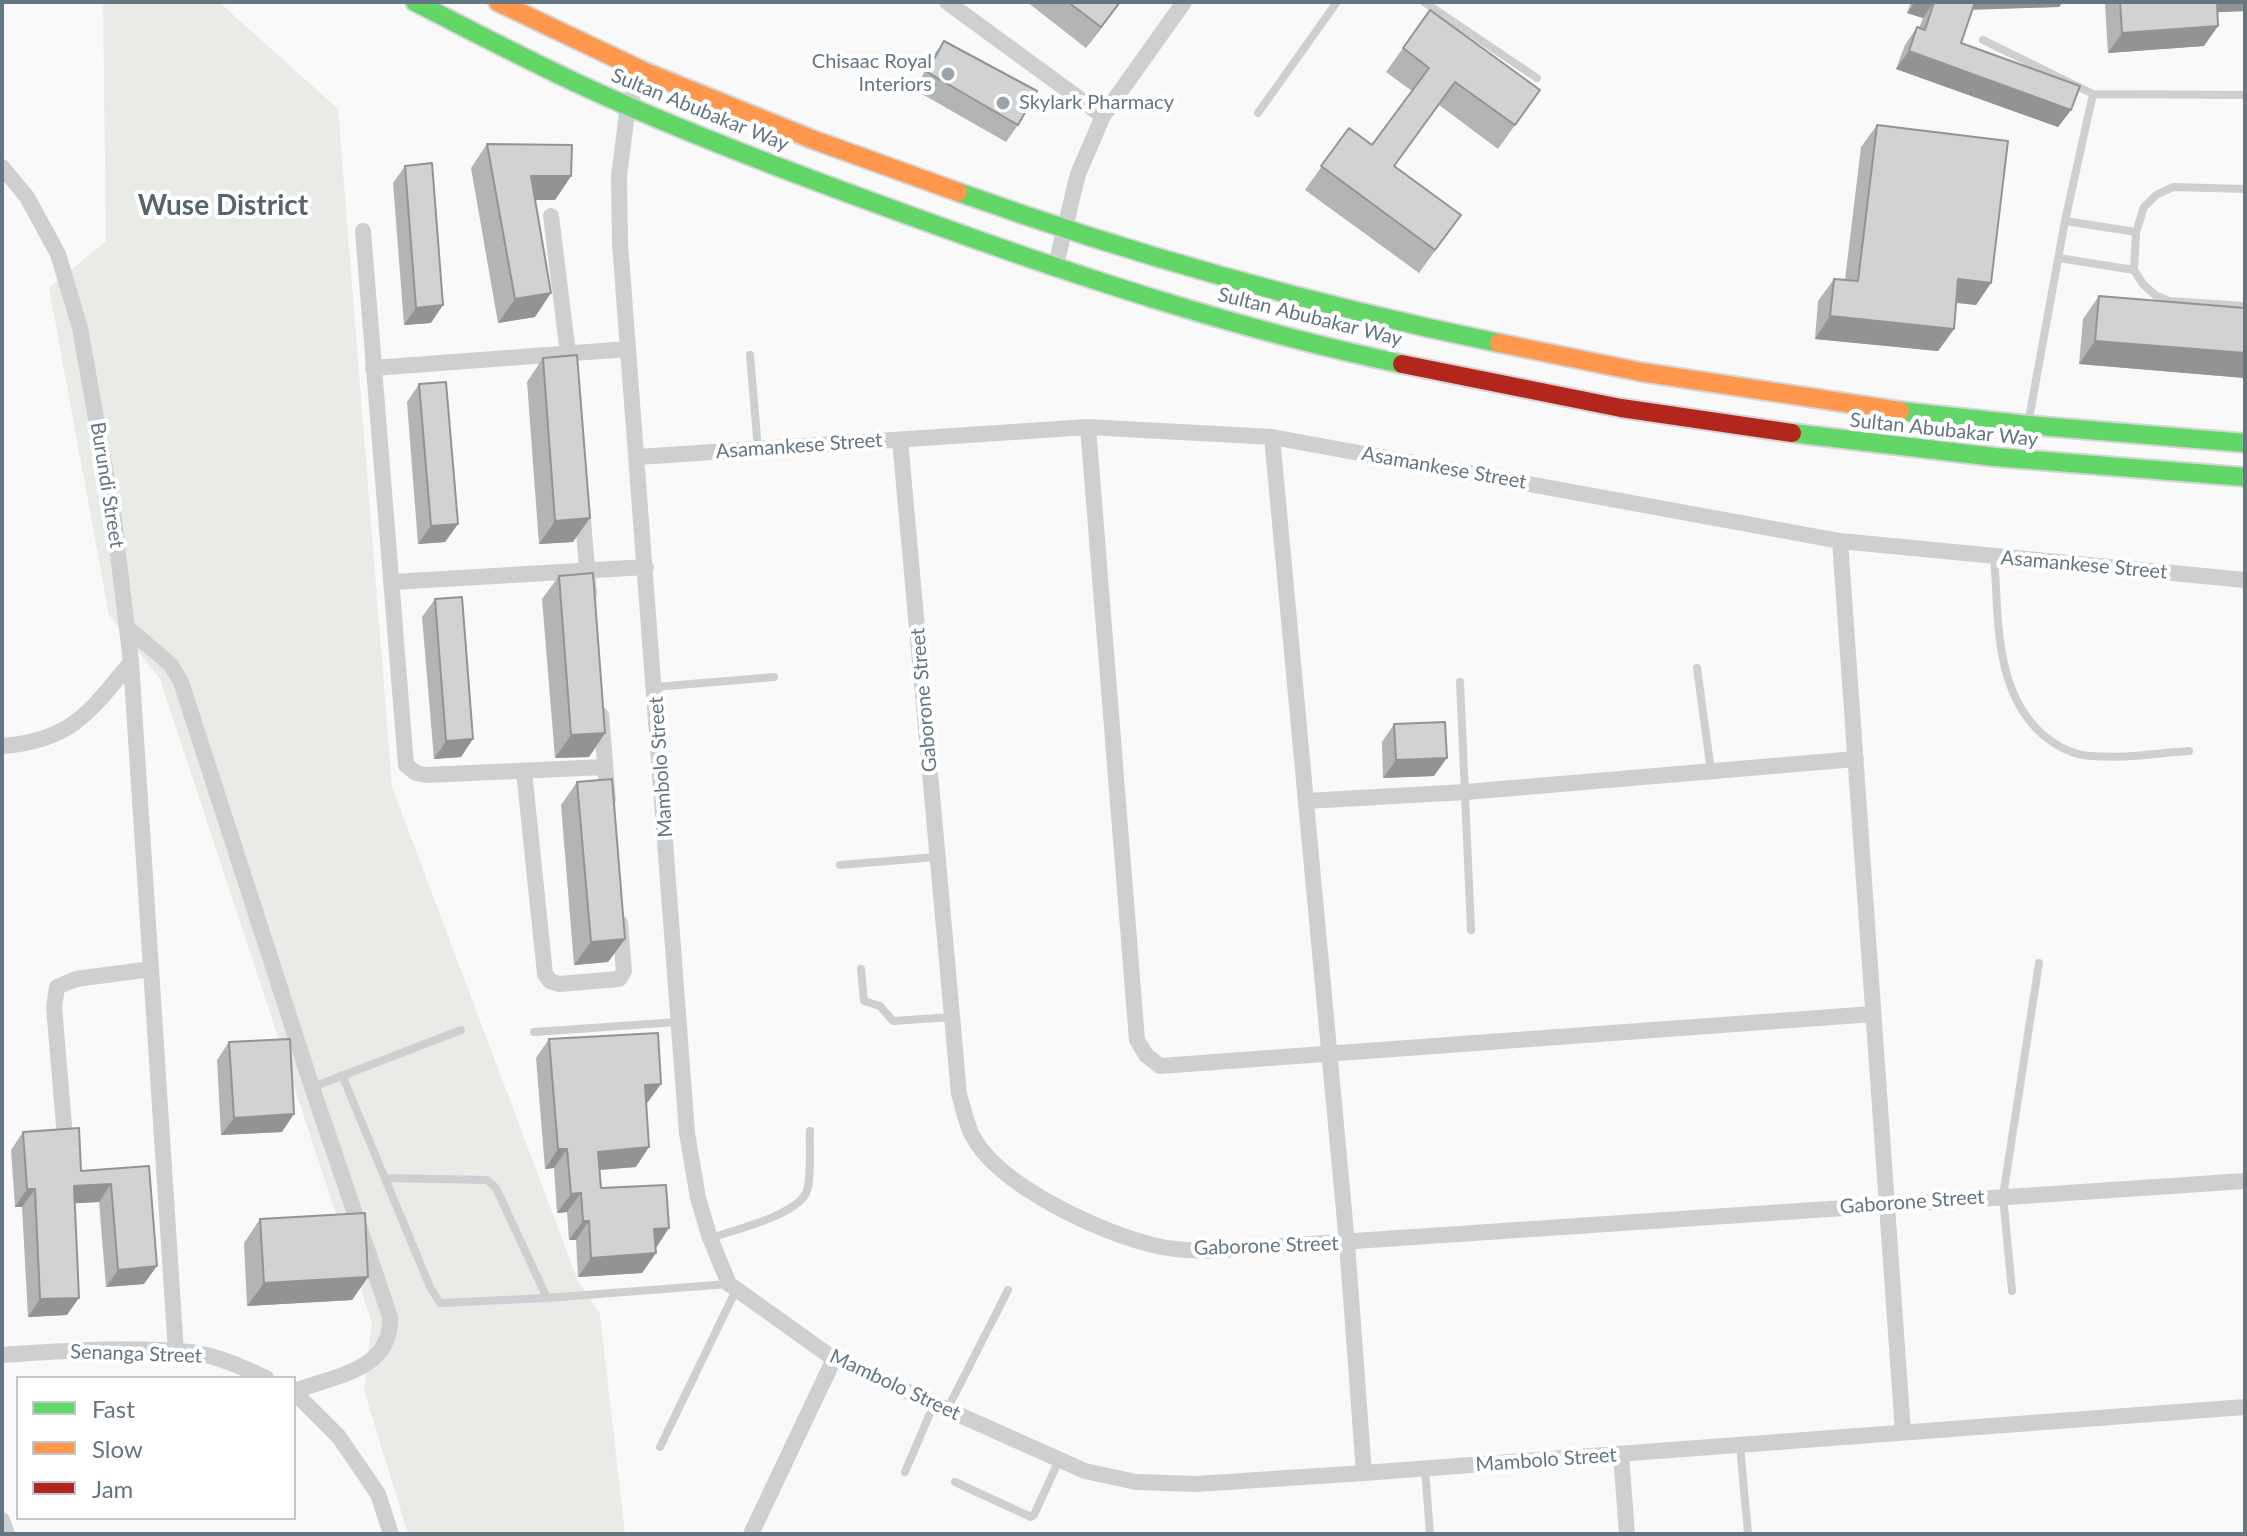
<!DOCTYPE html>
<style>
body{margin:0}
#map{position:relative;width:2247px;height:1536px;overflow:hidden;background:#f9f9f9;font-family:Lato,sans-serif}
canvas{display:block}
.frame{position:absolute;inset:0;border:4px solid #657683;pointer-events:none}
.legend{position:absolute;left:16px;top:1376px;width:280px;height:144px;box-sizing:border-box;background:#fff;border:2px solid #c1c8cd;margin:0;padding:10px 14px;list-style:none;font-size:24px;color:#657683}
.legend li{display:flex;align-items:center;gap:16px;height:40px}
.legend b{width:40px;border:2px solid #c1c8cd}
</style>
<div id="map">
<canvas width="2247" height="1536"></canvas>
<div class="frame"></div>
<ul class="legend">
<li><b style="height:10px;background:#63d668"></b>Fast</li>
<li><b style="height:10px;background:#ff974d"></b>Slow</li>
<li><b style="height:10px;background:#b3261e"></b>Jam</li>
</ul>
</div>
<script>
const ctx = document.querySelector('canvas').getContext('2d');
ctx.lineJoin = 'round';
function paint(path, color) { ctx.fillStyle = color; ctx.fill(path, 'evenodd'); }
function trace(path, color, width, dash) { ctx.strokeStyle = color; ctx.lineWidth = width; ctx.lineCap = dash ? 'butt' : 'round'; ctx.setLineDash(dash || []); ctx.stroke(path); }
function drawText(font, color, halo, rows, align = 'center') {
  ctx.font = font + ' Lato,sans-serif'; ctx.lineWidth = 8; ctx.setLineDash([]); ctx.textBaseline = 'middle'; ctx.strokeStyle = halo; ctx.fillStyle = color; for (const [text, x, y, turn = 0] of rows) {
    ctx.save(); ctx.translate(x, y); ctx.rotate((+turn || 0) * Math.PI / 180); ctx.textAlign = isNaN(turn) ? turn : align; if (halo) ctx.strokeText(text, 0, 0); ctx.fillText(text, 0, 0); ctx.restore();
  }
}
paint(new Path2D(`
 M103,2h116l119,107 54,678 186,494 22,33 25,220h-217l-44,-144 8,-67 -212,-644 -51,-64 -60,-327 57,-47z`), '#e8ebe6');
const fast = new Path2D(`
 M415,2c63,32 125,65 190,94 111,49 225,91 339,132 150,54 302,103 458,136
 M958,192c178,64 356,113 541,151
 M1900,411l128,14 217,18
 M1792,433l203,24 250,20`);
const slow = new Path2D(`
 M498,2l145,69 171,69 144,52
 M1499,343l142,29 259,39`);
const jam = new Path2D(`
 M1402,364l219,44 171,25`);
trace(fast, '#d5d6d7', 22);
trace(slow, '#d5d6d7', 22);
trace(jam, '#d5d6d7', 22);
trace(new Path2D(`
 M1424,2l113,76
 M1983,40l110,54
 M1258,113l79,-111
 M2245,189l-72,-2 -17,8 -12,12 -8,25 -2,38 9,14 12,11 14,6 76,5
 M2065,221l71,11
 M2059,258l75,12
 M750,355l8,94
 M2028,424l37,-203 28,-127 152,1
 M1994,556c5,61 -1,133 48,178 14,12 31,21 49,22 32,3 67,-3 98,-5
 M1697,668l14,103
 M1460,682l11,248
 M655,687l119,-10
 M840,865l97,-8
 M861,969l3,32 16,5 13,15 58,-4
 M534,1032l144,-10
 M342,1075l88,212 10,16 107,-5 182,-14
 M313,1087l148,-57
 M385,1178l102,2 9,8 51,110
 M711,1238c23,-8 85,-23 95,-45 6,-12 3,-47 4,-62
 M2012,1291l-9,-95 36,-233
 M947,1410l61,-120
 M1740,1445l8,89
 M660,1447l76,-157
 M1425,1469l5,65
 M905,1472l29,-68
 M955,1482l76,35 3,-2 25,-55`), '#cecfd0', 8);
trace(new Path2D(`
 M947,2l156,114
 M643,71l-15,35 -9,70 1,67 67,890 11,65 12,40 19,46 105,75 251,112 51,11 60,2 168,-11 881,-66
 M2,167l25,30 31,57 22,74 34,192 17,142c-41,50 -60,79 -129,84
 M551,216l20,162
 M363,231l43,534 10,8 10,2 179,-8
 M1055,269l23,-95 25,-58 81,-114
 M373,368l255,-19
 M1088,427l49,613 9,15 14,11 713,-52
 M1272,437l75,806 17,230
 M900,440l59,654c4,13 7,29 13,41 26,51 131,99 185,111 16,4 33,4 49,5l1039,-70
 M638,457l450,-30 184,10 568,104 405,39
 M582,508l7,85
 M1840,541l63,891
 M393,582l253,-15
 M128,628l43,37 10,17 131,405 78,230c3,53 -56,59 -96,74
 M131,662l45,690
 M601,715l7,85
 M524,771l21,203 5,7 9,3 60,-5 5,-8 -4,-48
 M1306,801l160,-9 390,-33
 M64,1126l-10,-119 3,-20 19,-8 75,-10
 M2,1355c62,-4 125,-9 187,-3 27,3 53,15 77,26
 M294,1392l45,45 39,57 13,40
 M1621,1455l6,79
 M2,1520l5,14
 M751,1534l83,-175`), '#cecfd0', 16);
trace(fast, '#63d668', 18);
trace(slow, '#ff974d', 18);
trace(jam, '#b3261e', 18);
paint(new Path2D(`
 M1027,2h94l-35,46z
 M1911,2h152l-4,5 -87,2 -11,34 110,67 -13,17 -162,-58 9,-24 12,-18 2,1 4,-10 -16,-5z
 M2107,2h138v9l-27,1 -14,34 -96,7 -3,-48z
 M1430,10l110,80 -42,59 -59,-44 -45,61 67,49 -42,58 -114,-83 44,-62 23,17 40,-54 -26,-19z
 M944,41l74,84 -12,17 -91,-52 16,-31z
 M1877,125l114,158 -15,22 -20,-2 -2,26 -16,22 -123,-12 3,-38 16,-22 11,1 16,-133z
 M487,144l84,32 -16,24h-20v117l-37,6 -27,-155z
 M405,166l26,157 -27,2 -11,-142z
 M2099,296l146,12v70l-166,-14 4,-45z
 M543,358l30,184 -34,2 -12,-162z
 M419,384l39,140 -13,18 -27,2 -11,-142z
 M559,576l46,157 -16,24 -34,1 -13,-159z
 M435,599l26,158 -27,2 -12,-142z
 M1394,724l40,52 -51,2 -1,-36z
 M577,782l48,157 -17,23 -34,3 -13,-160z
 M549,1039l112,45 -14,19h-1l-10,64 -36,3 1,18 54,60 1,5 -14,20 -64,4 -2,-37h-7l-2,-28 -10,1 -3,-45 -9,1 -9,-111z
 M229,1042l53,90 -61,3 -4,-75z
 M23,1132l58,39 68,-5 -5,118 -38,3 -7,-85 -24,1 -8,112 -39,2 -6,-110h-7l-4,-57z
 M260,1219l108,58 -16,23 -105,6 -3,-63z`), '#b3b5b5');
paint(new Path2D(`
 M1120,2h1l-35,46 15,-21z
 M1915,2h19l-11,16 -16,-5z
 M1971,2h92l-4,5 -93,3z
 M2210,2h35v9l-43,2z
 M2218,26l-14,20 -96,7 14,-20z
 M1909,51l162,59 -13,17 -162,-58z
 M531,176h40l-16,24h-41z
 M1958,279l33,4 -15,22 -33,-4z
 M551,293l-16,24 -37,6 17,-24z
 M443,305l-12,18 -27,2 12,-17z
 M1830,316l124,13 -16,22 -123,-12z
 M2095,341l150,12v25l-166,-14z
 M590,518l-17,24 -34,2 16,-23z
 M458,524l-13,18 -27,2 13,-18z
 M605,733l-16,24 -34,1 16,-23z
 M473,739l-12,18 -27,2 12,-18z
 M1447,758l-13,18 -51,2 13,-18z
 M625,939l-17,23 -34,3 17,-23z
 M661,1084l-14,19 -16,1 14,-19z
 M294,1114l-12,18 -61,3 13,-17z
 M649,1147l-13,20 -51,4 13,-19z
 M558,1149h9l-13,19 -9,1z
 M111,1184l-12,18 -37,2 12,-18z
 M27,1189h8l-13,18h-7z
 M581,1193l-14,19 -10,1 14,-19z
 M583,1221h6l-13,19h-7z
 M669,1228l-13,20 -2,-19z
 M656,1253l-14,20 -64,4 13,-19z
 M157,1266l-13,18 -38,3 12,-17z
 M368,1277l-16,23 -105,6 17,-23z
 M79,1298l-12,17 -39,2 12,-18z`), '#929394');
const building = new Path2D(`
 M1068,2h52l-19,25z
 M1934,2h41l-14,41 119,43 -9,24 -162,-59 8,-24 8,3z
 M2120,2h97l1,24 -96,7z
 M1430,10l110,80 -25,35 -60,-43 -61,84 67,49 -26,35 -114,-84 28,-38 23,17 57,-77 -26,-20z
 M944,41l93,50 -19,34 -91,-53z
 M1877,125l131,16 -17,142 -33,-4 -4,50 -124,-13 4,-37 24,2z
 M487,144l85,1 -1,31h-40l20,117 -36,6z
 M432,163l11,142 -27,3 -11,-142z
 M2099,296l146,12v45l-150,-12z
 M577,355l13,163 -35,3 -12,-163z
 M446,382l12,142 -27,2 -12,-142z
 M593,573l12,160 -34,2 -12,-159z
 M462,597l11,142 -27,2 -11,-142z
 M1445,722l2,36 -51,2 -2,-36z
 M612,779l13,160 -34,3 -14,-160z
 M658,1033l3,51 -16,1 4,62 -51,5 3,36 65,-3 3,43 -15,1 2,24 -65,5 -2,-37h-6l-2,-28 -10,1 -4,-45h-9l-9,-110z
 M290,1039l4,75 -60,4 -5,-76z
 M79,1128l2,43 68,-5 8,100 -39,4 -7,-86 -37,2 5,112 -39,1 -5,-110h-8l-4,-57z
 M365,1213l3,64 -104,6 -4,-64z`);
paint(building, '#d0d2d3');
trace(building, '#929394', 2);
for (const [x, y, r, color] of [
 [948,74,8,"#99a4ac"],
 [1003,103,8,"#99a4ac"]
]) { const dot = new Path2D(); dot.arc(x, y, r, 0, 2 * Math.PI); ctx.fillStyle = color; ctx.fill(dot); trace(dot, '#fff', 3); }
drawText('20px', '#657683', '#fff', [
 ["Chisaac Royal",932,62],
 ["Interiors",932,85],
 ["Skylark Pharmacy",1019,103,"left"]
], 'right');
drawText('20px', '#657683', '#fff', [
 ["Sultan Abubakar Way",700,110,22],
 ["Sultan Abubakar Way",1310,317,14],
 ["Sultan Abubakar Way",1944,430,6],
 ["Asamankese Street",799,446,-4],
 ["Asamankese Street",1444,468,10],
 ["Burundi Street",107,485,81],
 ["Asamankese Street",2084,565,5],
 ["Gaborone Street",924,700,-95],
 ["Mambolo Street",661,767,-94],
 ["Gaborone Street",1912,1202,-4],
 ["Gaborone Street",1266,1246,-2],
 ["Senanga Street",136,1354,2],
 ["Mambolo Street",895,1385,25],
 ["Mambolo Street",1546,1460,-4]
]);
drawText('bold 28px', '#57646e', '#fff', [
 ["Wuse District",223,206]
]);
</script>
